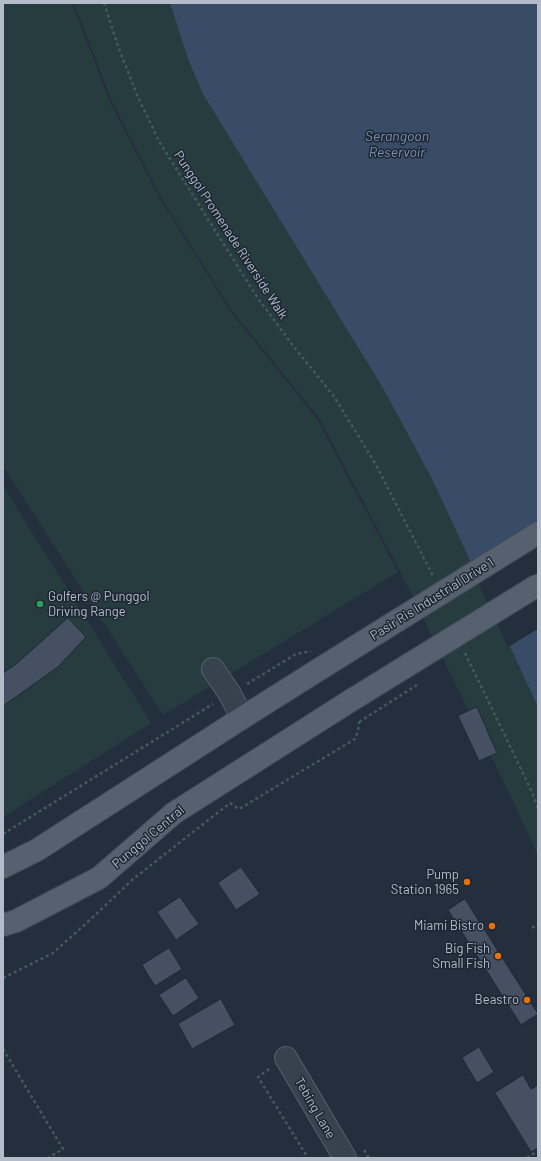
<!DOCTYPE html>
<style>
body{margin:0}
#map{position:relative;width:541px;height:1161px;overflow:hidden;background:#242f3e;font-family:Barlow,sans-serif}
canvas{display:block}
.frame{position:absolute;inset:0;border:4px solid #b4bcc9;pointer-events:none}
</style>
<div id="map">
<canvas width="541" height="1161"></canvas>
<div class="frame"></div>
</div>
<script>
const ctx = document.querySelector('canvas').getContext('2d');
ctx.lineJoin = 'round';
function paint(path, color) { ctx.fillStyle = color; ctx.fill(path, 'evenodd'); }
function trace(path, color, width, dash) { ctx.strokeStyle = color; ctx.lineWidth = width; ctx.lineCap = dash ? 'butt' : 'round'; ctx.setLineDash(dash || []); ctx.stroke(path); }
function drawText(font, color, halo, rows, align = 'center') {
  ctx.font = font + ' Barlow,sans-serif'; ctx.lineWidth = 3; ctx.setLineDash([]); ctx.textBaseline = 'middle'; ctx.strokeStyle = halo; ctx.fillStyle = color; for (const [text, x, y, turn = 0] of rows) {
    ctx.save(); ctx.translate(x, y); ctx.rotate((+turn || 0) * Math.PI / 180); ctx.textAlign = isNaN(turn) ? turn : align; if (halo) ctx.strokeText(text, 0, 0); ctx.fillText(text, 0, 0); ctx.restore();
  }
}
paint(new Path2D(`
 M3,3h69l38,99 49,95 72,115 86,107 81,153 -235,143 -160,-249z
 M74,3h96l18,56 15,35 181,296 48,89 106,228v149l-25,-55 -113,-230 -81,-153 -87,-107 -72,-115 -48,-95z
 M3,486l148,237 -148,94z`), '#263c3f');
paint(new Path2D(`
 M170,3h368v704l-106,-228 -48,-89 -181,-296 -15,-35z`), '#394c67');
paint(new Path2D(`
 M538,524v105l-30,18 -38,-81z`), '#242f3e');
const building = new Path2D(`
 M68,618l18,19 -28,30 -55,39v-33l13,-9z
 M477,707l20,46 -18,8 -21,-45z
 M241,867l19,27 -24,16 -18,-27z
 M180,897l19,27 -23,16 -19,-28z
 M465,899l73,115 -17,11 -73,-115z
 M169,948l13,21 -27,17 -13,-21z
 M186,978l13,20 -26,18 -14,-21z
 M221,999l14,26 -43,24 -14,-25z
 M479,1047l15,25 -17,11 -15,-25z
 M523,1075l8,14 7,-4v63l-7,4 -36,-59z`);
paint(building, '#455162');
trace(building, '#1f2835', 1);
const minor = new Path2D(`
 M213,669l17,25 12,24
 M286,1058l59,100`);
const major = new Path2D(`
 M3,867l34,-17 205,-132 84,-53
 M3,925l13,-4 83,-43 75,-65 176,-112`);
trace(minor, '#565f6c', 24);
trace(major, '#414a57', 24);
trace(new Path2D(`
 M104,3l14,43 19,49 23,48 97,154 37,50 39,48 42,68 58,113
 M465,653l67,139 6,16
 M247,684l49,-30 15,-3
 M3,834l210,-130
 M532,928l6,-4
 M3,978l50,-25 38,-34 41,-39 98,-77 9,6 116,-70 3,-8 1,-9
 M3,1049l60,100 -15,9
 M269,1069l-11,8 50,81
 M364,1150l5,8
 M527,1158l11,-7`), '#44595c', 2.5, [3, 3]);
trace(minor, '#38414e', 22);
trace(major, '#56606e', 22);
const majorBridge = new Path2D(`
 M326,665l212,-132
 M350,701l188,-116`);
trace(majorBridge, '#414a57', 24, []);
trace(new Path2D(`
 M359,722l58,-37`), '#44595c', 2.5, [3, 3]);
trace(majorBridge, '#56606e', 22);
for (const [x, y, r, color] of [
 [40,604,4,"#2e9e5b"],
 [467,882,4,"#e8710a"],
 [492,926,4,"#e8710a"],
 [498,956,4,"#e8710a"],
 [527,1000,4,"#e8710a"]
]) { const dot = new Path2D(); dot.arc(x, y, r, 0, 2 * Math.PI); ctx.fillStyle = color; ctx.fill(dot); trace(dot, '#1d2633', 1.5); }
drawText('13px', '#b4bcc9', '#1d2633', [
 ["Punggol Promenade Riverside Walk",231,235,57],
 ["Pasir Ris Industrial Drive 1",432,599,-32],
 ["Punggol Central",148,837,-40],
 ["Tebing Lane",315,1108,60]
]);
drawText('13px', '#b4bcc9', '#1d2633', [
 ["Golfers @ Punggol",48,597,"left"],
 ["Driving Range",48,612,"left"],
 ["Pump",459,875],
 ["Station 1965",459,890],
 ["Miami Bistro",484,926],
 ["Big Fish",490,949],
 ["Small Fish",490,964],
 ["Beastro",519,1000]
], 'right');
drawText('italic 14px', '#7c92b1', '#1d2633', [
 ["Serangoon",397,136],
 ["Reservoir",397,152]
]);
</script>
